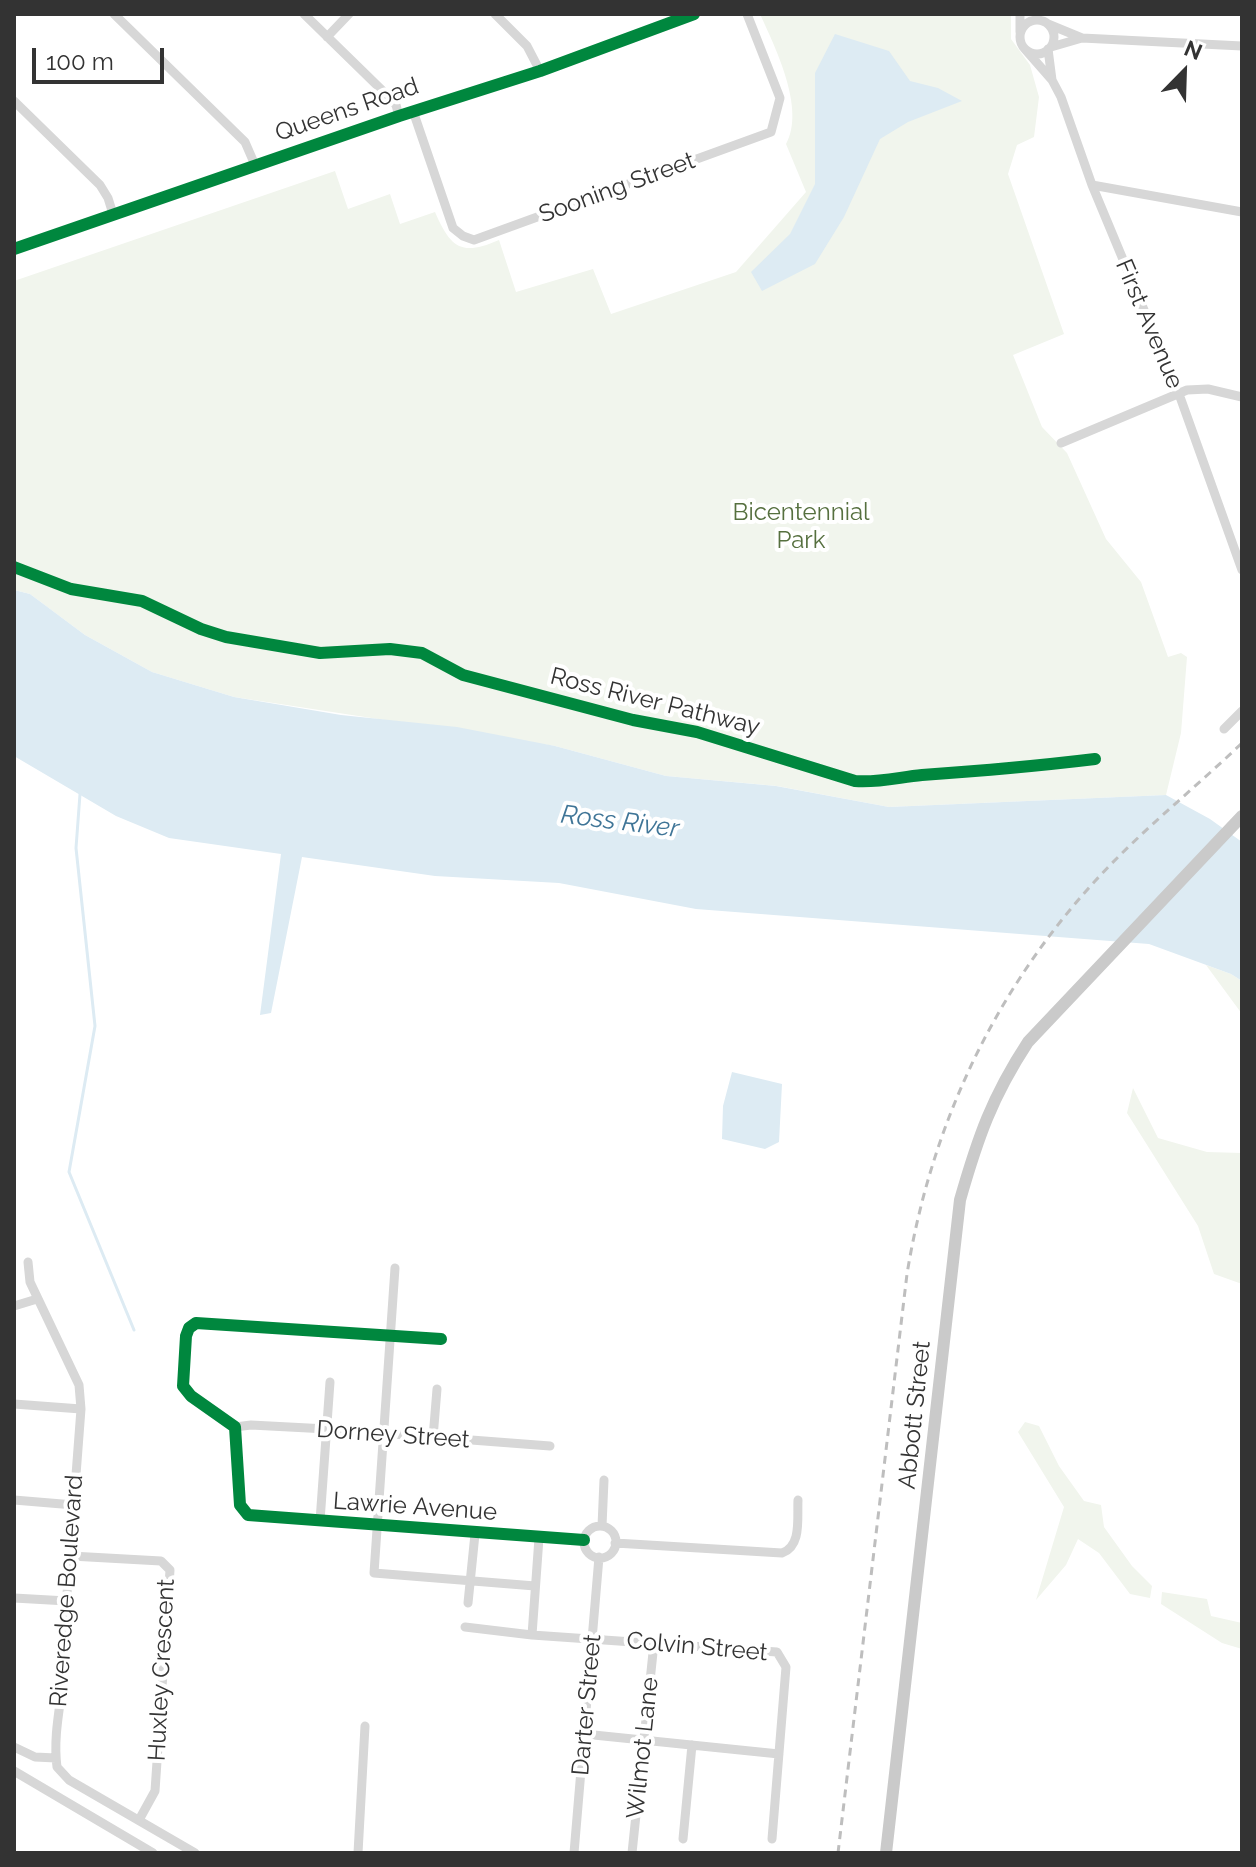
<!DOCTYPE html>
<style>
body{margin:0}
#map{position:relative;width:1256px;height:1867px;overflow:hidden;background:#fff;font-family:Raleway,sans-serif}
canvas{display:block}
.frame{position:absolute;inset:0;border:16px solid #333;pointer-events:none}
.north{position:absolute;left:1144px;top:32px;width:80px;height:80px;-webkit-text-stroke:6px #fff;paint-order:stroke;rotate:23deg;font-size:22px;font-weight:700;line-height:32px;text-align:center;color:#333}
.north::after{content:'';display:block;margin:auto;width:28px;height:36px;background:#333;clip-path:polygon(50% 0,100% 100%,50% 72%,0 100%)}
.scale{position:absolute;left:32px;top:48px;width:132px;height:36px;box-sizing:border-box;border:4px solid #333;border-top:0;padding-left:10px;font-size:24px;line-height:28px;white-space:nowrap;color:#333;-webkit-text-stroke:6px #fff;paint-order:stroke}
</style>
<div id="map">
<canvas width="1256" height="1867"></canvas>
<div class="frame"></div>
<div class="north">N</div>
<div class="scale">100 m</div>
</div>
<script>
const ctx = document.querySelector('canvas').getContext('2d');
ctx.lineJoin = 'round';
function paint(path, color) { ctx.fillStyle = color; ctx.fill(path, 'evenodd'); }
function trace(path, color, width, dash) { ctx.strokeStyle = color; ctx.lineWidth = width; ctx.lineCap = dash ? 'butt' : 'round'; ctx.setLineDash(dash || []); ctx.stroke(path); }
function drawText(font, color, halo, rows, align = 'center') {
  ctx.font = font + ' Raleway,sans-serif'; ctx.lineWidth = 8; ctx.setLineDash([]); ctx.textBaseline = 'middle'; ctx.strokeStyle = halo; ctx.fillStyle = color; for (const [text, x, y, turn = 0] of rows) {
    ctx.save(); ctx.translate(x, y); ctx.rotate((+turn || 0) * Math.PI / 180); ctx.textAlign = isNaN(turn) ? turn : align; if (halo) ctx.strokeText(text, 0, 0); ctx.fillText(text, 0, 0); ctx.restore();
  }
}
paint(new Path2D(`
 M760,14h251v25l19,26 9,32 -5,40 -17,8 -9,29 56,160 -51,21 29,72 25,26 39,86 35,43 27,75 13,-4 6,4 -6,76 -15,62 -277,12 -112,-21 -111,-10 -111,-30 -321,-49 -82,-25 -67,-37 -55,-41 -16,-4v-309l321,-110 13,38 42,-15 10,30 35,-12c16,37 27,44 64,28l17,52 77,-23 18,45 125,-42 70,-80 -20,-48c20,-35 -11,-97 -26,-130z
 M1206,965l25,9 11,7v33z
 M1133,1088l25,50 49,14 35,1v131l-28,-10 -16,-48 -71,-113z
 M1025,1422l14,4 20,40 25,35 17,4 3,22 28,39 20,20 -2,12 -20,-4 -31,-41 -21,-14 -12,26 -30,35 28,-93 -46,-75z
 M1162,1592l45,7 4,17 31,7v26l-20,-6 -61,-39z`), '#f1f5ed');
paint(new Path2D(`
 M835,34l54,17 21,30 28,7 24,13 -54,21 -28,17 -36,78 -29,47 -53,27 -11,-19 39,-38 25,-50v-111z
 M14,590l16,4 55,41 67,37 82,25 107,18 116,12 98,19 111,30 110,10 113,21 277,-12 44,24 32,23v139l-11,-7 -82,-30 -453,-35 -137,-26 -124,-7 -133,-19 -31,156 -11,2 21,-161 -112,-16 -53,-22 -102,-60z
 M732,1072l50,12 -3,58 -14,7 -43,-10 1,-33z`), '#ddebf3');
trace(new Path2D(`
 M80,794l-4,54 19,178 -26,146 65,158`), '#ddebf3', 3);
trace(new Path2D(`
 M114,14l131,128 10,23
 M304,14l86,84 6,7 3,11
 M495,14l32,32 13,25
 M1020 37a17 17 0 1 1 34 0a17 17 0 1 1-34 0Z
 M1048,24l34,14
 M1020,32v-18
 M327,37l22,-23
 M1051,47l31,-9 160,8
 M1024,48l28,32 9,17 31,88 87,209 63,176
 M1048,49l4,31
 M14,101l86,84 8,13 5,16
 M413,111l40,117 10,8 11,4 297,-108 9,-34 -33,-84
 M1092,185l150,27
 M14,249l385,-133 141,-45 154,-57
 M1061,443l126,-53 21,-1 34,8
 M1224,729l18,-18
 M28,1262l2,20 49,103 2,24 -17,224c6,45 -13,89 -7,134l12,13 126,73
 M395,1268l-21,305 161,13
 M14,1306l23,-7
 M441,1339l-245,-16 -7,5 -3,8 -3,50 8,10 44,31 5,78 8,10 336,25
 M14,1404l67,5
 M235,1427l16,-2 76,4 223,17
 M433,1438l4,-49
 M14,1500l60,5
 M320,1521l10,-139
 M602,1526l2,-46
 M584 1542a16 16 0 1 1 32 0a16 16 0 1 1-32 0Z
 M615,1543l167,10c20,-7 15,-35 16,-53
 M71,1556l90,5 9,9 -15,221 -16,29
 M14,1598l53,3
 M468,1603l7,-69
 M465,1627l67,8 245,17 9,15 -14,172
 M532,1635l7,-97
 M584,1734l195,20
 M14,1747l21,10 21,1
 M14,1771l139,82
 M683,1839l9,-94
 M358,1853l7,-127
 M574,1853l25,-296
 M632,1853l22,-210`), '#d7d7d7', 9);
trace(new Path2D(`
 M886,1853l74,-653c18,-63 32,-103 68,-158l214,-226`), '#cacaca', 12);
trace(new Path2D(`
 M838,1853l69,-579c24,-148 87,-283 189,-394 45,-49 98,-91 146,-137`), '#bebebe', 3, [8, 6]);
trace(new Path2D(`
 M14,249l385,-133 141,-45 154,-57
 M14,567l57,22 71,12 59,28 25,8 94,16 70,-4 32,4 41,22 170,45 64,12 158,49c23,2 45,-4 67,-6 58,-4 115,-9 173,-16
 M441,1339l-245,-16 -7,5 -3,8 -3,50 8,10 44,31 5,78 8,10 336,25`), '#00873e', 12);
drawText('24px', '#333', '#fff', [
 ["Queens Road",347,110,-19],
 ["Sooning Street",617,188,-20],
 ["First Avenue",1149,324,67],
 ["Ross River Pathway",655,702,14],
 ["Abbott Street",915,1415,-84],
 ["Dorney Street",393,1435,4],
 ["Lawrie Avenue",415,1507,4],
 ["Riveredge Boulevard",67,1591,-86],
 ["Colvin Street",697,1647,5],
 ["Huxley Crescent",162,1670,-87],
 ["Darter Street",587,1705,-85],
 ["Wilmot Lane",643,1748,-84]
]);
drawText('24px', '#56703f', '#fff', [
 ["Bicentennial",801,513],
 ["Park",801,541]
]);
drawText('italic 26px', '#3f7597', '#fff', [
 ["Ross River",620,822,7]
]);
</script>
